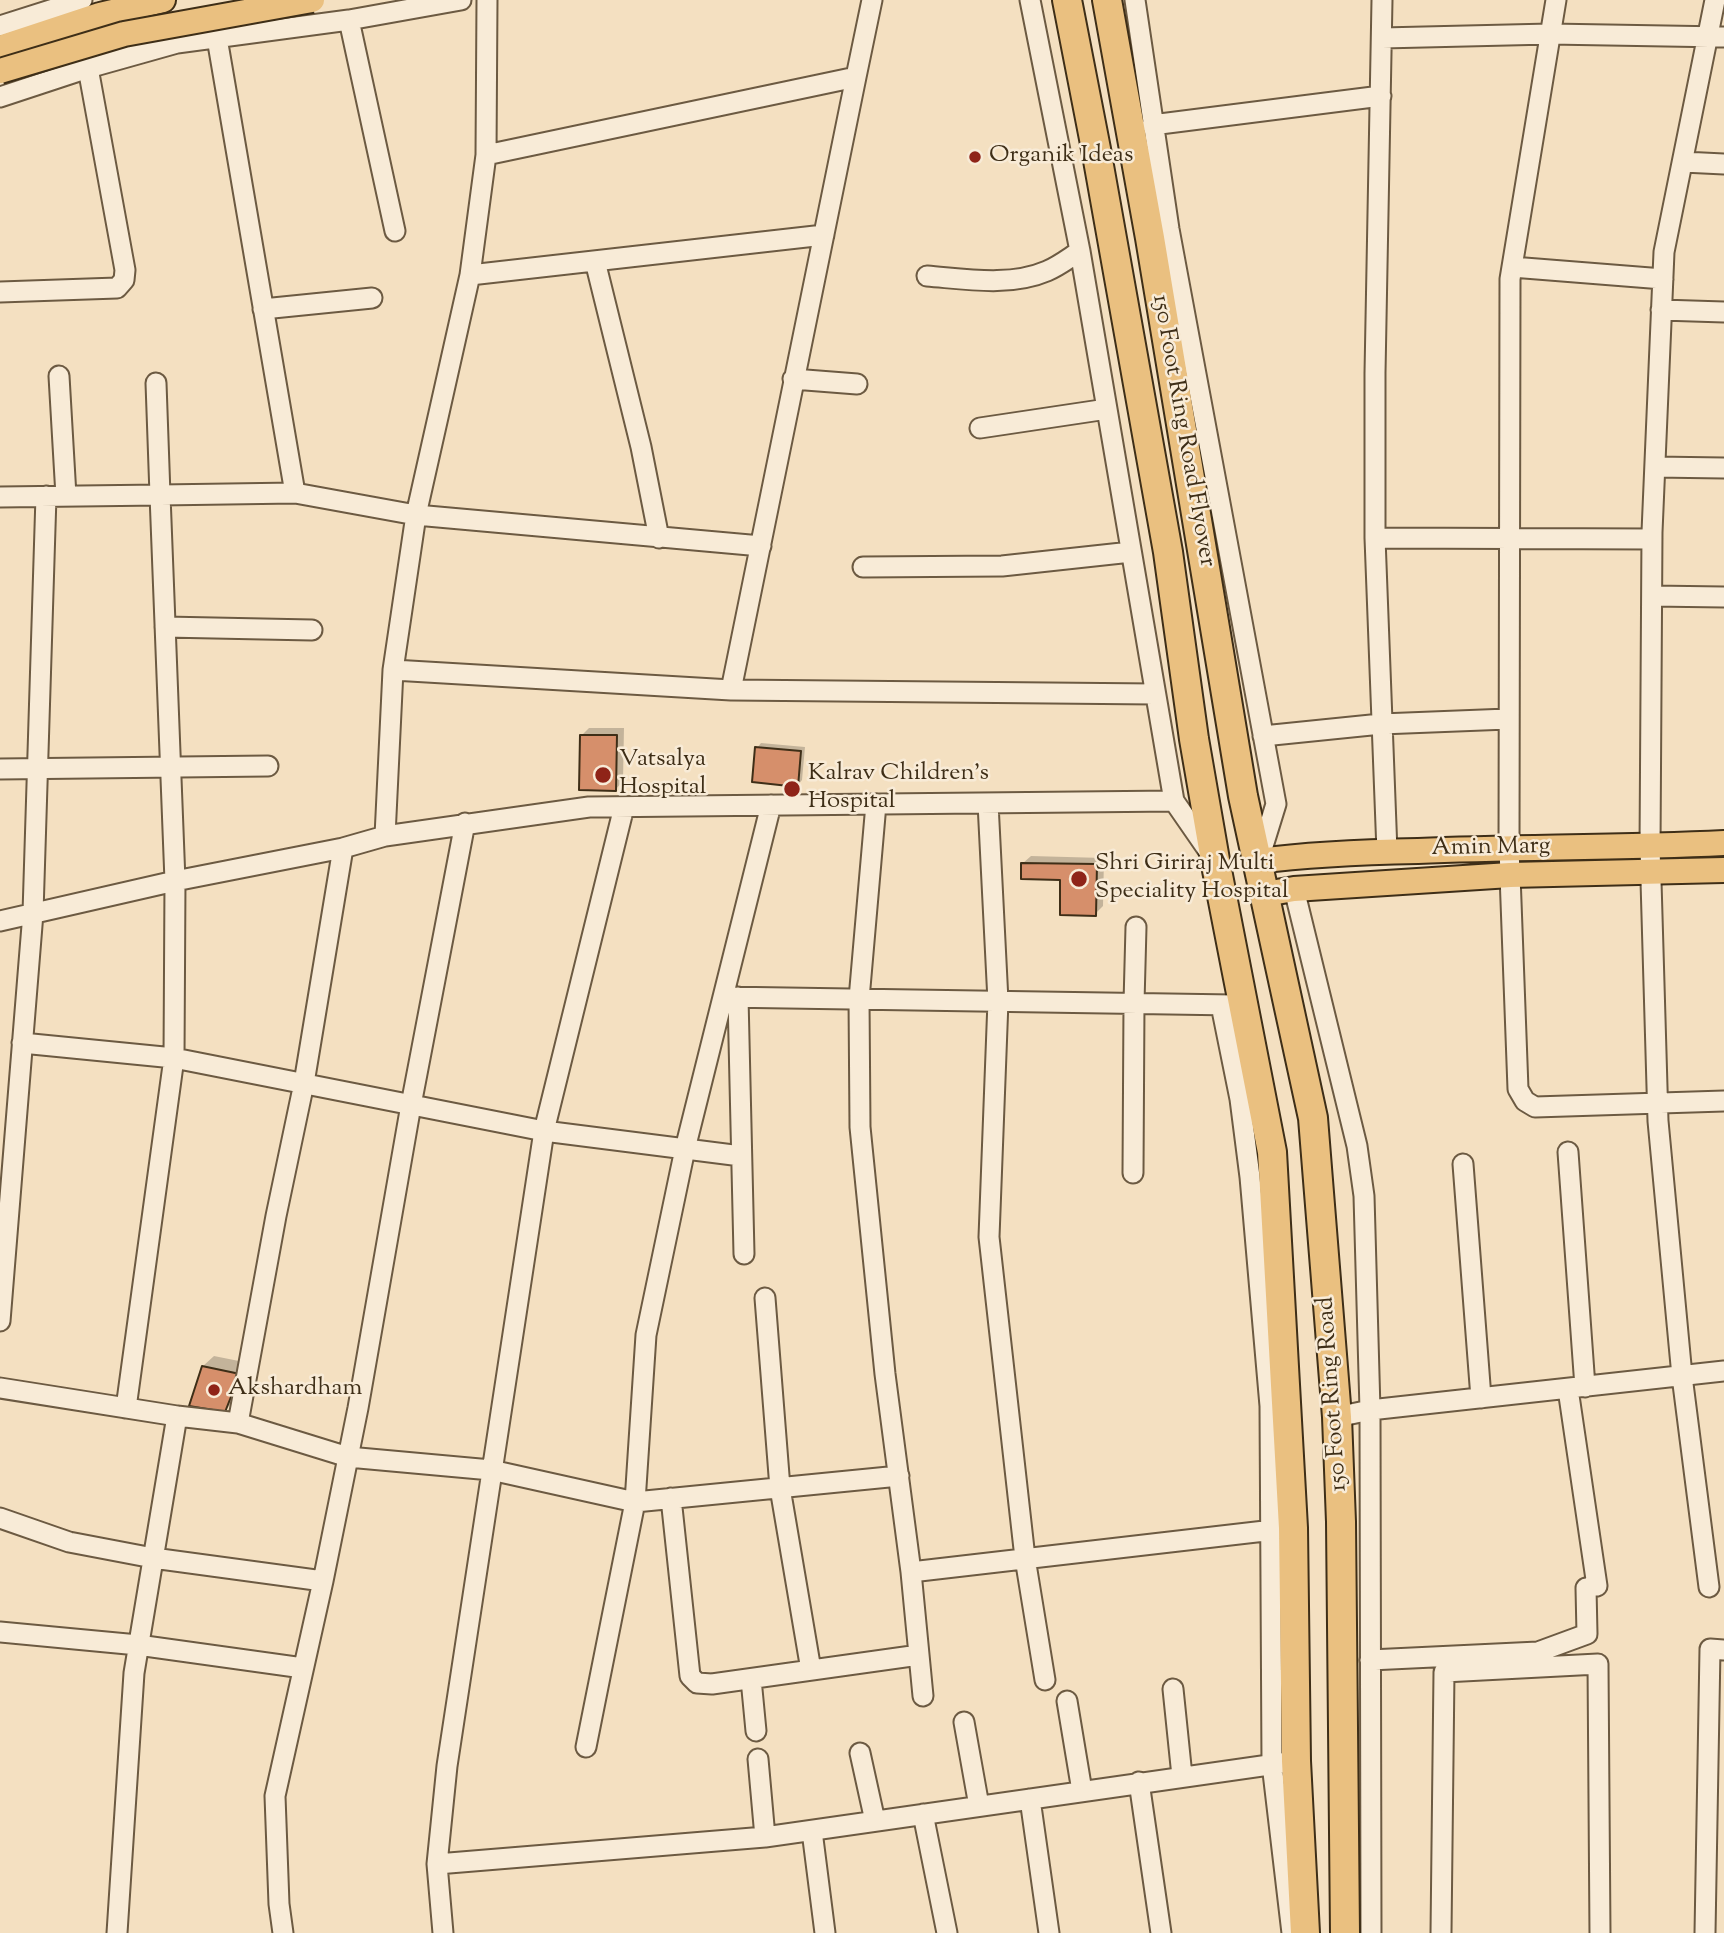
<!DOCTYPE html>
<style>
body{margin:0}
canvas{display:block;background:#f4e0c1}
</style>
<canvas width="1724" height="1933"></canvas>
<script>
const ctx = document.querySelector('canvas').getContext('2d');
ctx.lineJoin = 'round';
function paint(path, color) { ctx.fillStyle = color; ctx.fill(path, 'evenodd'); }
function trace(path, color, width, dash) { ctx.strokeStyle = color; ctx.lineWidth = width; ctx.lineCap = dash ? 'butt' : 'round'; ctx.setLineDash(dash || []); ctx.stroke(path); }
function drawText(font, color, halo, rows, align = 'center') {
  ctx.font = font + ' "Sorts Mill Goudy",serif'; ctx.lineWidth = 5; ctx.setLineDash([]); ctx.textBaseline = 'middle'; ctx.strokeStyle = halo; ctx.fillStyle = color; for (const [text, x, y, turn = 0] of rows) {
    ctx.save(); ctx.translate(x, y); ctx.rotate((+turn || 0) * Math.PI / 180); ctx.textAlign = isNaN(turn) ? turn : align; if (halo) ctx.strokeText(text, 0, 0); ctx.fillText(text, 0, 0); ctx.restore();
  }
}
paint(new Path2D(`
 M589,728h35l-1,53 -7,8 -35,-53z
 M761,743l44,4 -3,33 -4,5 -41,-37z
 M1031,856l73,2 -1,48 -8,8 -33,-36 -39,-15z
 M214,1356l35,7 -14,37 -10,10 -22,-44z`), '#0003');
const building = new Path2D(`
 M580,735h37l-1,56 -37,-1z
 M755,747l46,4 -3,36 -46,-5z
 M1021,863l76,1 -1,52 -36,-1v-35l-39,-1z
 M202,1366l38,8 -15,38 -36,-6z`);
paint(building, '#d68f6b');
trace(building, '#3e2e17', 2);
const minor = new Path2D(`
 M1030,0l50,251 94,550 36,52
 M1135,0l34,229 107,575 -17,55
 M1556,0l-46,279 -1,569 9,241 7,12 10,6 189,-6
 M349,20l46,211
 M0,26l82,-26
 M217,38l78,455 -135,2 15,386 -1,177 370,73 197,25
 M1382,38l168,-4 174,3
 M856,77l16,-77
 M0,97l88,-29 89,-25 172,-23 112,-20
 M1152,125l229,-29
 M486,155l370,-78 -125,613 424,4
 M1683,162l41,2
 M595,261l46,186 18,91
 M1512,267l151,12
 M470,275l354,-40
 M927,276c38,3 83,11 120,-5 12,-5 22,-13 33,-20
 M0,292l117,-4 7,-8 1,-10 -37,-202
 M263,309l109,-11
 M1661,310l63,2
 M59,376l7,120
 M793,379l64,5
 M980,428l127,-19
 M1655,467l69,1
 M295,493l121,22 345,31
 M0,497l160,-2 -4,-112
 M1375,538v-165l7,-373
 M863,567l139,-1 129,-14
 M1652,596l72,1
 M165,627l147,3
 M393,670l338,20
 M1263,736l118,-12 127,-5
 M0,769l268,-3
 M988,803l10,198 -9,236 36,321 20,122
 M876,804l-17,195 1,128 25,247 26,198 12,124
 M385,836l8,-166 23,-155 54,-240 16,-120 1,-155
 M1387,852l-12,-314 277,1
 M1294,889l63,257 7,50 6,214 1,523
 M0,921l175,-40 168,-33 42,-12 204,-29 585,-6
 M723,997l510,8
 M738,997l6,257
 M1221,1005l19,94 10,78 20,229 2,358 20,169
 M22,1043l152,15 -48,350
 M1568,1152l17,235
 M1463,1164l18,234
 M1133,1173l1,-170 2,-76
 M765,1298l15,190 31,182
 M0,1321l33,-408 13,-417
 M0,1388l177,28
 M1568,1389l29,197
 M1337,1417l33,-7 354,-39
 M238,1423l110,34 143,13 144,32 264,-26
 M671,1498l19,178 7,7 15,1 207,-29
 M0,1518l69,24 84,16 170,23
 M911,1572l371,-43
 M1709,1587l-27,-211 -24,-255 -8,-274 2,-315 12,-280 51,-252
 M0,1632l138,13 165,23
 M1370,1660l168,-8 49,-18 -1,-46
 M751,1679l5,52
 M1173,1689l9,87
 M1067,1701l15,90
 M964,1722l15,84
 M586,1747l49,-245 11,-167 39,-186 86,-344
 M860,1753l15,68
 M758,1759l7,78
 M1139,1782l22,151
 M1030,1799l19,134
 M923,1814l24,119
 M812,1831l13,102
 M437,1864l328,-27 518,-74
 M117,1933l17,-260 43,-257 61,7 38,-207 28,-133 39,-235
 M283,1933l-4,-29 -4,-108 48,-215 35,-173 53,-303 54,-282
 M443,1933l-6,-69 10,-98 97,-635 80,-324
 M1441,1933l3,-261 154,-8 2,269
 M1705,1933l5,-284 14,1`);
const major = new Path2D(`
 M0,48l100,-33 63,-15
 M1258,861c53,-7 107,-9 160,-10 102,-4 204,-3 306,-8
 M1265,894l29,-5 216,-14 214,-5`);
const highway = new Path2D(`
 M1067,0l29,149 72,403 26,187 21,121 57,292 21,376 3,233 9,172
 M1107,0l43,238 93,558 70,322 24,299 4,105 4,411`);
trace(minor, '#6c5a42', 23);
trace(major, '#3e2e17', 28);
trace(highway, '#3e2e17', 32);
trace(minor, '#f8ebd7', 19);
trace(major, '#eac080', 24);
trace(highway, '#eac080', 28);
const majorBridge = new Path2D(`
 M0,71l124,-37 188,-34`);
trace(majorBridge, '#3e2e17', 28, []);
trace(majorBridge, '#eac080', 24);
for (const [x, y, r, color] of [
 [975,157,7,"#8f2418"],
 [603,775,9,"#8f2418"],
 [792,789,9,"#8f2418"],
 [1079,879,9,"#8f2418"],
 [214,1390,7,"#8f2418"]
]) { const dot = new Path2D(); dot.arc(x, y, r, 0, 2 * Math.PI); ctx.fillStyle = color; ctx.fill(dot); trace(dot, '#f8ebd7', 2.5); }
drawText('24px', '#3e2e17', '#f8ebd7', [
 ["Organik Ideas",989,157],
 ["Vatsalya",619,761],
 ["Hospital",619,789],
 ["Kalrav Children's",808,775],
 ["Hospital",808,803],
 ["Shri Giriraj Multi",1095,865],
 ["Speciality Hospital",1095,893],
 ["Akshardham",228,1390]
], 'left');
drawText('24px', '#3e2e17', '#f8ebd7', [
 ["150 Foot Ring Road Flyover",1182,431,80],
 ["Amin Marg",1491,849,-1],
 ["150 Foot Ring Road",1334,1394,-94]
]);
</script>
